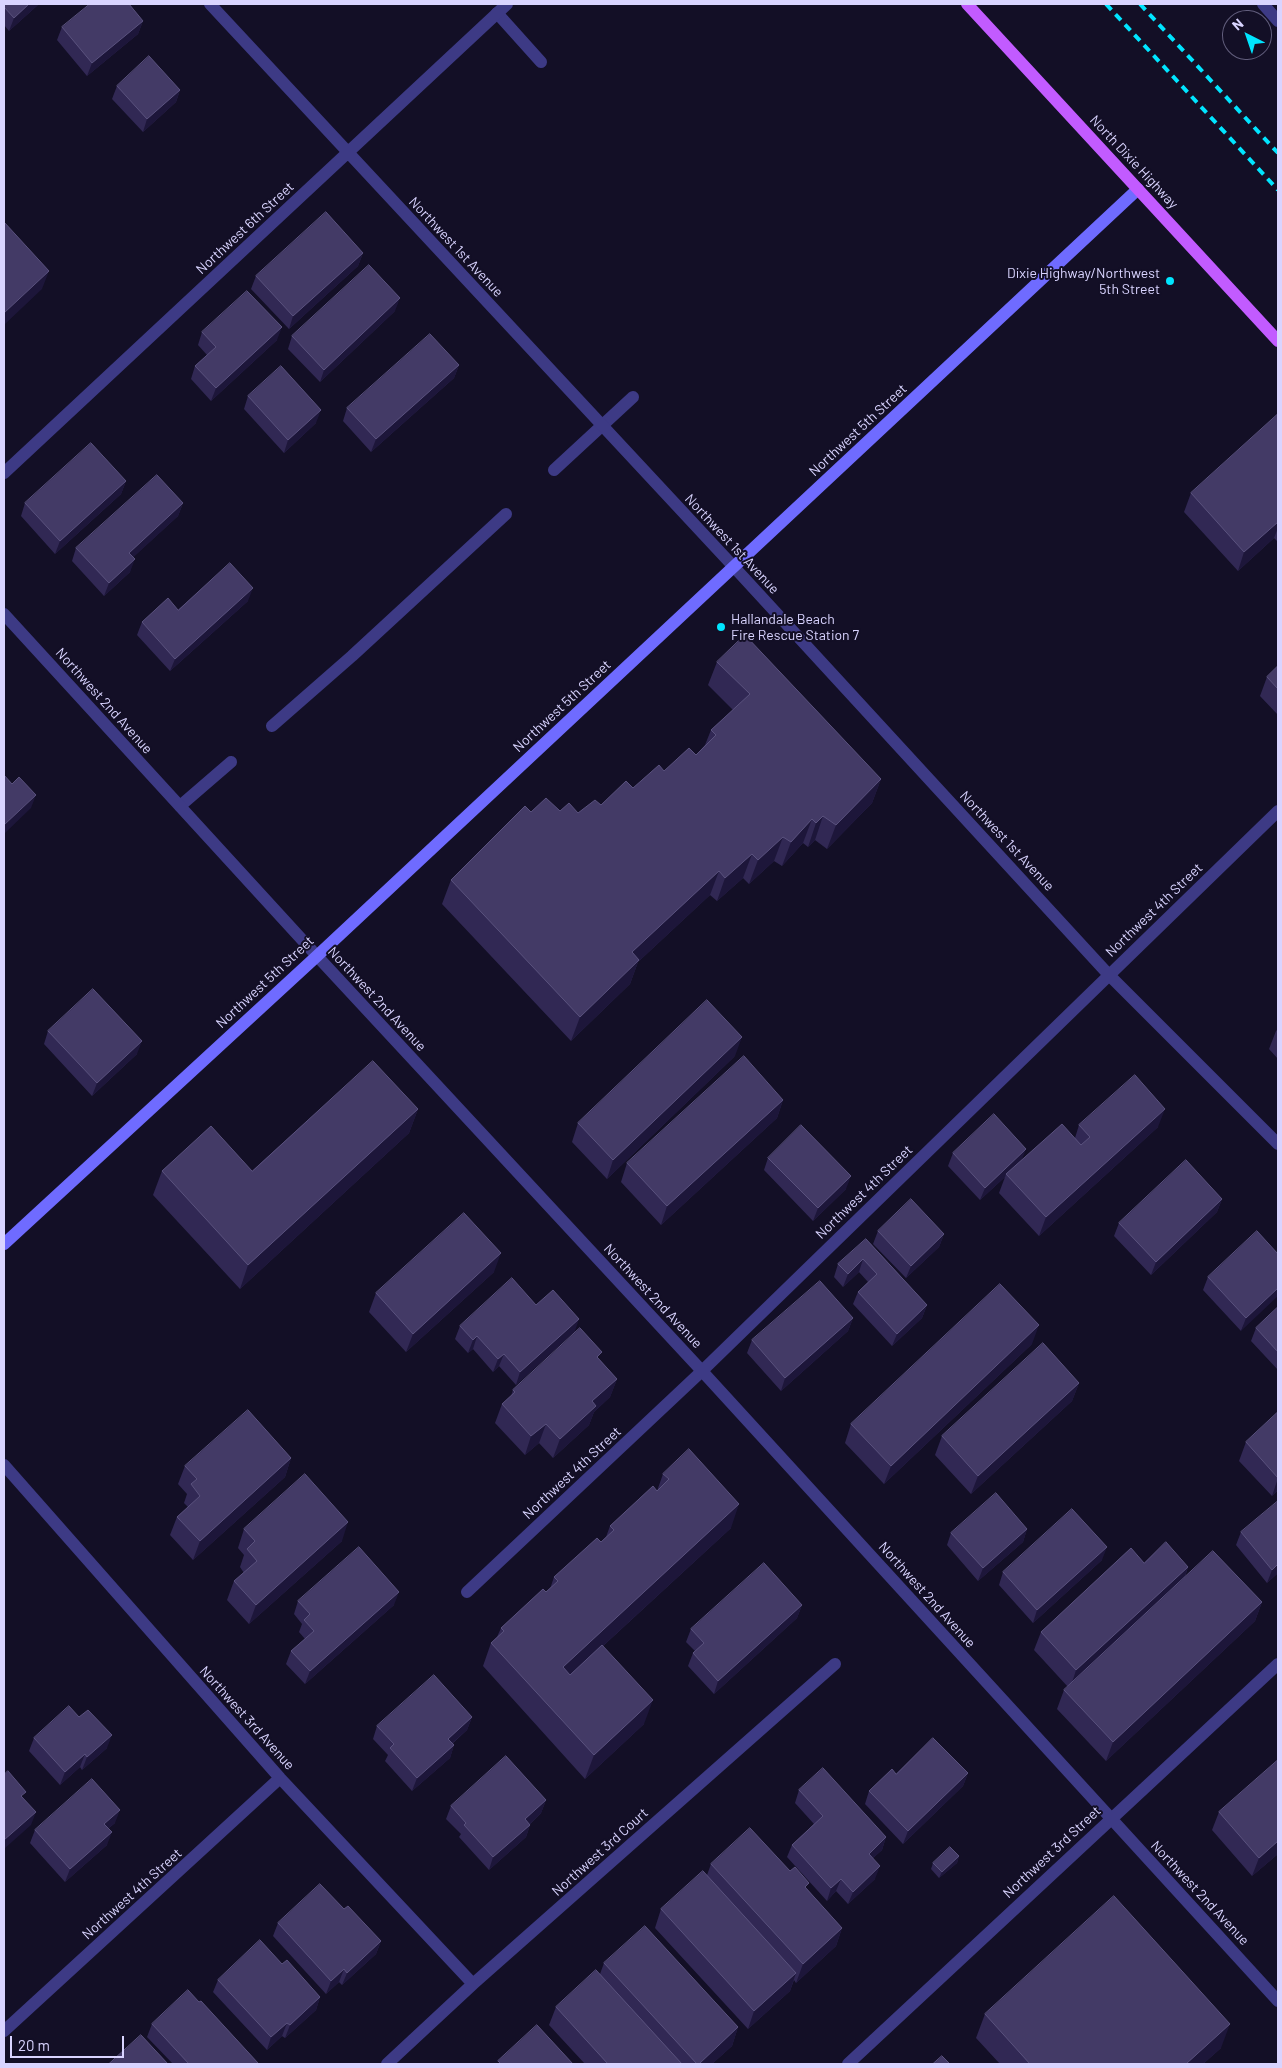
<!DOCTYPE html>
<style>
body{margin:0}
#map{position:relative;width:1282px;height:2068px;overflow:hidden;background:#130f26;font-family:Barlow,sans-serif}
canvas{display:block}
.frame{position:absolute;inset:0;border:5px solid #d9d4ff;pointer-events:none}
.north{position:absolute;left:1222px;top:10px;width:50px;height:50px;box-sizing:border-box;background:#130f26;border:1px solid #625e7d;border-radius:50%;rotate:319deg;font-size:14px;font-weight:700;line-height:20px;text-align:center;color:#d9d4ff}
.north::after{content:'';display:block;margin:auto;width:18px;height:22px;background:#00e5ff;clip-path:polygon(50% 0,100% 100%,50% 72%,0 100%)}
.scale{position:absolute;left:10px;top:2036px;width:114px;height:22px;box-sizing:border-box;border:2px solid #d9d4ff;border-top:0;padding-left:6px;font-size:15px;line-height:18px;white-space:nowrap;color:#d9d4ff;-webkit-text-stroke:4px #130f26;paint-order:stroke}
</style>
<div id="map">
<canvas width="1282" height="2068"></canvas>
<div class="frame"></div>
<div class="north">N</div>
<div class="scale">20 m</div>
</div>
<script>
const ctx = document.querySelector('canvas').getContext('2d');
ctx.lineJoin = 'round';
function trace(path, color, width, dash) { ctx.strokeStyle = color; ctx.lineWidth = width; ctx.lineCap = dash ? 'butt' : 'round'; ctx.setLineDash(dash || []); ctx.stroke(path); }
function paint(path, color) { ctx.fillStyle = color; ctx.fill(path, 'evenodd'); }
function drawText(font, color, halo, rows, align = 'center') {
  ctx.font = font + ' Barlow,sans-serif'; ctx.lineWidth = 4; ctx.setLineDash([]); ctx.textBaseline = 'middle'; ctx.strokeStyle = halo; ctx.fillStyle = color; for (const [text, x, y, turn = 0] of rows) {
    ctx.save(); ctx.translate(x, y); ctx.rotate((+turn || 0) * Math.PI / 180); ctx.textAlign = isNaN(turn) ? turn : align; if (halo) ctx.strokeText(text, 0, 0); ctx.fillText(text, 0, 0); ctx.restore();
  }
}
trace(new Path2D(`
 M1263,4l15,17
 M497,13l44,49
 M554,470l79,-73
 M272,726l80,-70 154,-142
 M180,806l51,-44`), '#3d3a85', 12);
trace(new Path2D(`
 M210,4l524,563 375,408 169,169
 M4,473l503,-469
 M4,614l313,342 385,415 576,630
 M4,1465l276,313 193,206
 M467,1592l235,-221 576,-560
 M4,2031l276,-253
 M387,2064l86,-80 362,-320
 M848,2064l430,-400`), '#3d3a85', 12);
trace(new Path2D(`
 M4,1244l313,-288 821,-767`), '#6f6bff', 12);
trace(new Path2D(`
 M967,4l311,337`), '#c25bff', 12);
trace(new Path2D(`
 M1106,4l172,186
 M1140,4l138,149`), '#00e5ff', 4, [8, 6]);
paint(new Path2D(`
 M4,4h35l-30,27 -5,-6z
 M143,21l-5,13 -51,42 -30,-36 5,-13z
 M117,86l63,4 -4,12 -33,30 -31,-33z
 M363,253l-5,13 -69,63 -38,-40 5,-13z
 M395,311l-75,71 -32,-33 4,-13z
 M202,332l75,8 -66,61 -20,-22 4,-13 12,-11 -9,-10z
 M459,365l-5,13 -83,74 -28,-31 4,-13z
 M248,396l68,27 -32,30 -40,-44z
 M1278,414v128l-4,-4 -36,33 -54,-59 7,-19z
 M126,481l-5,13 -66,60 -34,-38 4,-13z
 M183,503l-5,13 -45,41 -3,15 -26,24 -32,-35 4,-13z
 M248,601l-78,70 -33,-36 5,-13z
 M717,662l164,117 -9,24 -45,46 -12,-9 -7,7 -5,-4 -21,23 -8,-5 -25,23 -6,-6 -26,23 -7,-6 -72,67 -8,22 -59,57 -129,-137 9,-24 80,-68 29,-1 18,2 23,-8 32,-17 31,-17 32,-16 9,-10 6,-15 22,-20 -25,-25z
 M1278,666v49l-18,-19 7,-19z
 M1278,1029v30l-9,-10 7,-18z
 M48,1031l89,23 -45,42 -48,-52z
 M735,1056l-128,123 -35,-37 6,-19z
 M783,1100l-6,18 -116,107 -40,-43 6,-19z
 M418,1109l-9,24 -169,156 -87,-94 9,-24h90z
 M1079,1125l79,2 -119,109 -40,-43 6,-16 -25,23 -32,-34 5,-13 69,7 53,-22z
 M768,1158l78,31 -33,32 -49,-51z
 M1222,1199l-5,13 -66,63 -37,-39 5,-13z
 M878,1231l66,3 -5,13 -33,31 -33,-34z
 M866,1239l61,66 -5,13 -30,28 -39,-42 5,-12 10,-10 -9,-10 -16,15 -9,-10 4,-13z
 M1278,1254l-37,77 -38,-41 5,-13z
 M494,1272l-88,80 -37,-40 7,-19z
 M536,1305l39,26 -59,54 -17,-19 -6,6 -20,-23 -5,4 -13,-14 5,-13z
 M1278,1307v63l-27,-29 5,-13z
 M853,1318l-5,13 -67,60 -34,-38 5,-13z
 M1032,1344l-148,140 -39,-41 6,-19z
 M600,1360l17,19 -7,18 -16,15 -5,13 -36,33 -14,-15 -14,12 -30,-32 7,-19 9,-8 2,-6z
 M1079,1383l-7,18 -101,93 -36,-39 7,-19z
 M1278,1412v78l-6,6 -33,-35 7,-19z
 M291,1458l-6,19 -92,83 -23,-25 7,-18 11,-10 -4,-4 3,-9 -9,-10 7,-18z
 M663,1474l68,54 -128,118 41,78 -59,55 -102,-113 8,-23 6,-6 4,-9 49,-39 4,-12 47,-35 5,-5 4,-11 47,-35z
 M244,1529l98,12 -93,83 -22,-24 7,-19 10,-8 -4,-6 4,-12 -6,-7z
 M1027,1529l-4,13 -45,39 -31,-36 4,-12z
 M1241,1532l37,41 -11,10 -31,-38z
 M1102,1560l-69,63 -34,-38 4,-13z
 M1144,1563l44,4 -3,10 77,25 -7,19 -149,140 -49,-52 7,-19 4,-3 -34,-37 7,-18z
 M298,1601l96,4 -89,79 -19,-20 5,-13 14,-12 -6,-7 3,-8 -8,-10z
 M802,1605l-5,13 -83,76 -26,-28 5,-13 2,-2 -9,-9 5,-13z
 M79,1717l28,31 -25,22 -2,-3 -20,18 -31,-34 5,-13z
 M472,1717l-5,13 -14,13 1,2 -4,13 -38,33 -27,-30 3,-6 -15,-16 4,-13z
 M1278,1760v94l-26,22 -40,-46 7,-18z
 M968,1773l-5,13 -60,58 -38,-40 4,-13z
 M799,1790l87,47 -4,13 -9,8 2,21 -27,25 -12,-13 -9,10 -40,-44 5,-12 22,-21 -19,-21z
 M546,1800l-5,13 -11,11v1l-4,12 -37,33 -30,-33 2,-3 -15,-15 5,-13z
 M115,1823l-6,5 -2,17 -42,37 -35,-39 5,-13z
 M959,1856l-2,7 -18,15 -8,-9 2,-6z
 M711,1864l96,25 35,39 -6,18 -40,37 -2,-3 -4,11 -42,38 -93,-101 6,-19 46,-34z
 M344,1909l37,32 -5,13 -34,31 -3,-3 -13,12 -53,-58 5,-13z
 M604,1963l134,64 -6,19 -20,18h-127l-36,-39 7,-18 44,-33z
 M282,1964l38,33 -4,13 -31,28 -3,-2 -15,14 -54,-58 5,-12z
 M985,2014l236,34 -18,16h-203l-24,-26z
 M152,2024l106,39v1h-85l-26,-27z`), '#312854');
paint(new Path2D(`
 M29,4h10l-30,27 5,-13z
 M143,21l-5,13 -51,42 5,-13z
 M180,90l-4,12 -33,30 4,-13z
 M363,253l-5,13 -69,63 4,-13z
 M49,271l-7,18 -38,36v-12z
 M400,298l-5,13 -75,71 4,-12z
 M282,327l-5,13 -66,61 5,-13z
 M459,365l-5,13 -83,74 5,-13z
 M321,410l-5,13 -32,30 4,-13z
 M126,481l-5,13 -66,60 5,-13z
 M183,503l-5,13 -54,50 5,-13z
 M1278,522v6l-4,10 -36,33 6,-19z
 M135,559l-5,13 -26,24 5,-13z
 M253,588l-5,13 -78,70 5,-12z
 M881,779l-9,24 -45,46 9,-24z
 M36,795l-5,13 -27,26v-9z
 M823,816l-8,24 -7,7 8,-24z
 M812,819l-9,24 -21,23 9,-24z
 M783,837l-9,24 -25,23 9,-24z
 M752,854l-9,24 -26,23 8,-23z
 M719,871l-9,24 -72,67 -8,22 -59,57 9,-24 52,-65z
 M742,1037l-7,19 -128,123 6,-19z
 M142,1041l-5,13 -45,42 5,-13z
 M783,1100l-6,18 -116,107 6,-19z
 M418,1109l-9,24 -169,156 8,-24z
 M1165,1109l-7,18 -119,109 7,-19z
 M1026,1149l-5,13 -15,12 -1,3 -25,23 5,-12z
 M851,1176l-5,13 -33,32 5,-13z
 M1222,1199l-5,13 -66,63 5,-13z
 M944,1234l-5,13 -33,31 5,-12z
 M501,1253l-7,19 -88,80 7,-18z
 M863,1259l-4,13 -16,15 5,-13z
 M1278,1288v8l-37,35 5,-13z
 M927,1305l-5,13 -30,28 5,-12z
 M853,1318l-5,13 -67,60 4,-13z
 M579,1319l-4,12 -59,54 4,-13z
 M1039,1325l-7,19 -148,140 7,-18z
 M477,1336l-4,13 -5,4 5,-13z
 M504,1354l-5,12 -6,6 5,-13z
 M617,1379l-7,18 -16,15 -5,13 -36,33 7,-19 32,-38z
 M1079,1383l-7,18 -101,93 7,-18z
 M546,1424l-7,19 -14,12 6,-19z
 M291,1458l-6,19 -92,83 7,-19z
 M1278,1478v12l-6,6z
 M739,1504l-8,24 -176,162 8,-23z
 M348,1522l-6,19 -93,83 7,-19z
 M1027,1529l-4,13 -45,39 5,-13z
 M1107,1547l-5,13 -69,63 4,-13z
 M1278,1564v9l-11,10 5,-13z
 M1188,1567l-6,18 -112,104 6,-19z
 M399,1592l-5,13 -89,79 5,-13z
 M1262,1602l-7,19 -149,140 7,-19z
 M802,1605l-5,13 -83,76 4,-13z
 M653,1700l-9,24 -59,55 9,-24z
 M472,1717l-5,13 -24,21 5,-12z
 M112,1735l-5,13 -25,22 5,-13z
 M454,1745l-4,13 -38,33 5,-13z
 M85,1754l-5,13 -20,18 5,-13z
 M968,1773l-5,13 -60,58 5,-13z
 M546,1800l-5,13 -20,19 4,-13z
 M120,1810l-5,13 -16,13 5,-12z
 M36,1812l-5,13 -27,24v-9z
 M530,1825l-4,12 -37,33 4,-13z
 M112,1832l-5,13 -42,37 5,-13z
 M886,1837l-4,13 -18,16 5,-12z
 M1278,1841v13l-26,22 7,-18z
 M959,1856l-2,7 -18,15 3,-6z
 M880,1866l-5,13 -27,25 5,-12z
 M841,1879l-5,12 -9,10 4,-13z
 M842,1928l-6,18 -40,37 7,-19z
 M381,1941l-5,13 -34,31 5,-12z
 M344,1969l-5,13 -13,12 5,-13z
 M796,1973l-6,18 -42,38 6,-18z
 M320,1997l-4,13 -31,28 5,-13z
 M287,2023l-5,13 -15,14 4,-13z
 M1230,2024l-9,24 -18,16h-17z
 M738,2027l-6,19 -20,18h-13z`), '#1d163a');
const building = new Path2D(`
 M4,4h25l-15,14 -10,-11z
 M90,4h39l14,17 -51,42 -30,-36z
 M149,56l31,34 -33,29 -30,-33z
 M326,212l37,41 -70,63 -37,-40z
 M4,222l45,49 -45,42z
 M369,265l31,33 -76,72 -32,-34z
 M247,291l35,36 -66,61 -21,-22 21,-19 -14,-15z
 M430,334l29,31 -83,74 -29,-31z
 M281,366l40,44 -33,30 -40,-44z
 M1278,414v108l-34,30 -53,-59z
 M91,443l35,38 -66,60 -35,-38z
 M157,475l26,28 -54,50 6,6 -26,24 -33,-35z
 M230,563l23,25 -78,71 -33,-37 26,-24 10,12z
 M745,635l136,144 -45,46 -13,-9 -7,7 -4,-4 -21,23 -8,-5 -25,23 -6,-6 -27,24 -6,-7 -87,81 7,8 -59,57 -129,-137 74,-74 6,6 15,-14 14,13 9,-8 9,10 17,-13 6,5 25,-24 7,7 26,-23 5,6 25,-23 7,7 20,-20 -5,-5 39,-36 -33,-32z
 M1278,666v23l-11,-12z
 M4,775l8,9 7,-7 17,18 -32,30z
 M93,989l49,52 -45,42 -49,-52z
 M707,1000l35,37 -129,123 -35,-37z
 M744,1056l39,44 -116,106 -40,-43z
 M373,1061l45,48 -170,156 -86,-94 49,-45 41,45z
 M1135,1075l30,34 -119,108 -40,-43 56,-50 19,21 9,-8 -11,-12z
 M994,1114l32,35 -41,39 -32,-35z
 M801,1125l50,51 -33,32 -50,-50z
 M1186,1160l36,39 -66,63 -37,-39z
 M911,1199l33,35 -33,32 -33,-35z
 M464,1213l37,40 -88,81 -37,-41z
 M1257,1231l21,23v34l-32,30 -38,-41z
 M866,1239l61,66 -30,29 -39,-42 19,-18 -14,-15 -15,15 -10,-10z
 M512,1278l24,27 17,-15 26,29 -59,53 -16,-18 -6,5 -21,-23 -4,4 -13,-14z
 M820,1281l33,37 -68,60 -33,-38z
 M1000,1284l39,41 -148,141 -40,-42z
 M1278,1307v45l-22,-24z
 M580,1328l22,24 -5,5 20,22 -25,22 4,5 -36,33 -14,-15 -15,12 -29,-32 13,-12 -2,-2z
 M1043,1343l36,40 -101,93 -36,-40z
 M248,1410l43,48 -91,83 -23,-24 23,-21 -9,-12 6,-5 -12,-13z
 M1278,1412v66l-32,-36z
 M689,1449l50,55 -176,163 7,8 32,-30 51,55 -59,55 -103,-112 13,-12 -3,-3 42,-39 3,3 12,-11 -4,-4 43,-39 4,4 13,-12 -4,-4 43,-40 4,5 12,-12 -6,-5z
 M305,1474l43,48 -92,83 -22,-24 23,-20 -10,-12 8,-8 -11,-12z
 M996,1493l31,36 -44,39 -32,-35z
 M1278,1501v63l-6,6 -31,-38z
 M1072,1509l35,38 -70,63 -34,-38z
 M1166,1542l22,25 -112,103 -35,-38 90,-84 13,15z
 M359,1547l40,45 -89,79 -19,-20 23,-20 -10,-11 6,-6 -12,-13z
 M1213,1551l49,51 -149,140 -49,-52z
 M764,1563l38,42 -84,76 -25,-28 11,-10 -13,-14z
 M434,1675l38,42 -24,22 6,6 -37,33 -27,-30 4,-4 -17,-18z
 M69,1706l10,11 9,-7 24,25 -25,22 -2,-3 -20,18 -31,-34z
 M933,1738l35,35 -60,58 -39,-40 23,-22 4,5z
 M506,1756l40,44 -21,19 5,6 -37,32 -29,-32 2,-2 -15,-17z
 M1278,1760v81l-19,17 -40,-46z
 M823,1768l63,69 -17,17 11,12 -27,26 -12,-13 -10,9 -39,-43 31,-29 -24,-26z
 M8,1771l18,21 -5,4 15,16 -32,28v-65z
 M92,1779l28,31 -16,14 8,8 -42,37 -35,-39z
 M750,1828l40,43 5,-4 14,16 -4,4 37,41 -39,36 -92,-100z
 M950,1847l9,9 -17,16 -9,-9z
 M703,1871l93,102 -42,38 -93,-102z
 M320,1884l24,25 4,-3 33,35 -34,32 -3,-4 -13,12 -53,-58z
 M1114,1896l116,128 -44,40h-156l-45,-50z
 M645,1926l93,101 -39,37h-2l-93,-101z
 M260,1940l22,24 5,-4 33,37 -30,28 -3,-2 -16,14 -53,-57z
 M596,1970l86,94h-74l-52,-57z
 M188,1990l11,12 2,-1 57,62 -1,1h-68l-37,-40z
 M537,2025l36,39h-72l-3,-3z
 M141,2035l27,29h-59z
 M942,2056l8,8h-17z`);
paint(building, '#433a66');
trace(building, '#5a527e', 1);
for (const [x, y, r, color] of [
 [1170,281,5,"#00e5ff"],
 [721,627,5,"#00e5ff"]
]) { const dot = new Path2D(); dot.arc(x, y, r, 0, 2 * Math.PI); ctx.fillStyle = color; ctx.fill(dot); trace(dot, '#130f26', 2); }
drawText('14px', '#d9d4ff', '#130f26', [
 ["North Dixie Highway",1134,162,47],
 ["Northwest 6th Street",245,228,-43],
 ["Northwest 1st Avenue",456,247,47],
 ["Northwest 5th Street",858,430,-43],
 ["Northwest 1st Avenue",732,544,47],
 ["Northwest 2nd Avenue",104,701,48],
 ["Northwest 5th Street",562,706,-43],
 ["Northwest 1st Avenue",1007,841,47],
 ["Northwest 4th Street",1154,910,-44],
 ["Northwest 5th Street",265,982,-43],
 ["Northwest 2nd Avenue",377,999,47],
 ["Northwest 4th Street",864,1192,-44],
 ["Northwest 2nd Avenue",653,1296,47],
 ["Northwest 4th Street",572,1473,-43],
 ["Northwest 2nd Avenue",927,1595,48],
 ["Northwest 3rd Avenue",247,1718,48],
 ["Northwest 3rd Court",600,1852,-42],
 ["Northwest 3rd Street",1052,1852,-43],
 ["Northwest 2nd Avenue",1200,1893,47],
 ["Northwest 4th Street",132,1894,-42]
]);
drawText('14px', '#d9d4ff', '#130f26', [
 ["Dixie Highway/Northwest",1160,273],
 ["5th Street",1160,289],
 ["Hallandale Beach",731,619,"left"],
 ["Fire Rescue Station 7",731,635,"left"]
], 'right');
</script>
